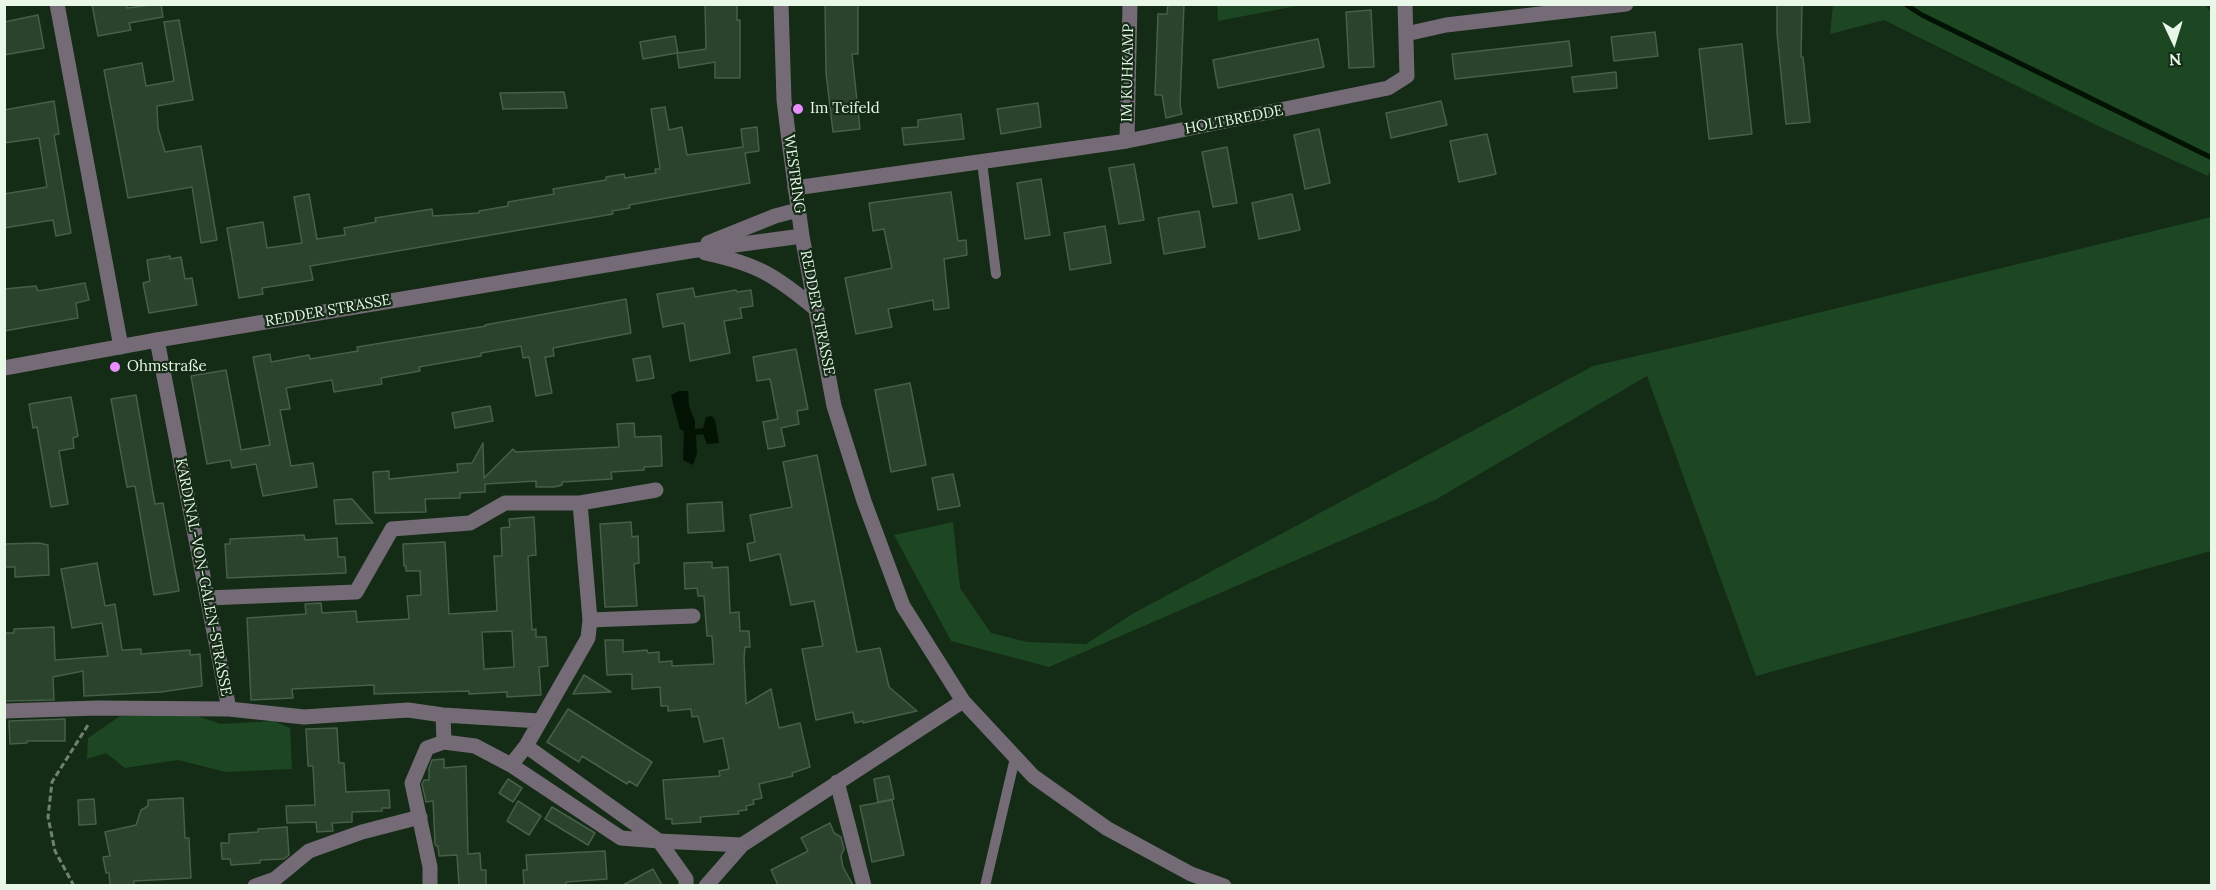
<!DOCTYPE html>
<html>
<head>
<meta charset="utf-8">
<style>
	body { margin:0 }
	#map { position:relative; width:2216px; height:890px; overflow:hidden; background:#142b16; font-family:Lora,serif }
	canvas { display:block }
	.frame { position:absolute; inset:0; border:6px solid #e9f7e9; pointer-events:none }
	.north { position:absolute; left:2144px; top:12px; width:60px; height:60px; -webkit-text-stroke:4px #142b16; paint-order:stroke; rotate:176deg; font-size:16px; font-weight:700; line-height:24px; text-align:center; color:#e9f7e9 }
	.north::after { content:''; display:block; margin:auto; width:21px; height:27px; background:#e9f7e9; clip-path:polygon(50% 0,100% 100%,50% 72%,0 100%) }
</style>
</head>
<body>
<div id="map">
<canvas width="2216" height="890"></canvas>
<div class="frame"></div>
<div class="north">N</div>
</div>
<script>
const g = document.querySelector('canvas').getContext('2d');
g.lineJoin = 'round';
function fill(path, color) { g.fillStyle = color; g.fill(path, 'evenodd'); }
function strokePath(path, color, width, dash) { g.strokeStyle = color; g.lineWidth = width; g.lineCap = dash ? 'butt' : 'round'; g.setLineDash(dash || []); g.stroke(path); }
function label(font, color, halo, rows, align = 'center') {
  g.font = font + ' Lora,serif'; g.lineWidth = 4.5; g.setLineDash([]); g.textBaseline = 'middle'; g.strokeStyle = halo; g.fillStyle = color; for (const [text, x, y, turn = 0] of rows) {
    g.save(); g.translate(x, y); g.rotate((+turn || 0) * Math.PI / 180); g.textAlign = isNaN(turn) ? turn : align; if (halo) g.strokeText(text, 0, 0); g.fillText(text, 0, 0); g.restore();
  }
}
fill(new Path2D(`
	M 1217,4 L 1302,4 L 1302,5 L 1218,21 Z
	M 1833,5 L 2205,5 L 2212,13 L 2212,167 L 2208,176 L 2098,126 L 1884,20 L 1830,34 Z
	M 2211,217 L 2211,551 L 1756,676 L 1647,376 L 1435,500 L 1049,667 L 951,641 L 894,535 L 953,522 L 960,588 L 991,633 L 1027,642 L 1086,644 L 1134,613 L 1593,366 L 1698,342 Z
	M 188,713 L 221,724 L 274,721 L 290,728 L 292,769 L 226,772 L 178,760 L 125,768 L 106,753 L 87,759 L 88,738 L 120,716 Z`), '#1d4722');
fill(new Path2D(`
	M 679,391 L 688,391 L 689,406 L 695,421 L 695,429 L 703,428 L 706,417 L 712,416 L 715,420 L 719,443 L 707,444 L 703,434 L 696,435 L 697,453 L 693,465 L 683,460 L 684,431 L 680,429 L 671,395 Z`), '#021304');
strokePath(new Path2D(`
	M 1905,4 L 1922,15 L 2212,158`), '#021304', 5);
const building = new Path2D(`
	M 92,4 L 126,4 L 127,8 L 161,4 L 163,17 L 129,23 L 131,30 L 98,36 Z
	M 705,4 L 737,4 L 737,20 L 740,20 L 740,78 L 715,78 L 715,62 L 679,68 L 677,53 L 643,59 L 640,42 L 675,36 L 678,53 L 706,49 Z
	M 825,4 L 858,4 L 858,54 L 852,54 L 860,129 L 833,132 L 826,73 Z
	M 1168,4 L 1184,4 L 1180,105 L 1182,114 L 1166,118 L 1162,95 L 1155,95 L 1158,14 L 1167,14 Z
	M 1777,4 L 1802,4 L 1801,57 L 1803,57 L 1810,122 L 1786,124 L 1777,33 Z
	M 1371,10 L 1374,67 L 1349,68 L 1346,12 Z
	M 38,15 L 44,48 L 4,55 L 4,22 Z
	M 179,20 L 193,100 L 157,106 L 158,128 L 165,152 L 201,146 L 217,240 L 201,243 L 192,187 L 128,198 L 104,70 L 142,63 L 146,86 L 174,81 L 164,22 Z
	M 1655,32 L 1658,56 L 1614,61 L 1611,37 Z
	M 1318,39 L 1324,67 L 1218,88 L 1213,60 Z
	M 1569,41 L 1572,66 L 1455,79 L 1452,54 Z
	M 1742,44 L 1752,134 L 1709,139 L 1699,49 Z
	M 1616,72 L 1617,88 L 1574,92 L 1572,77 Z
	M 564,92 L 567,108 L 503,109 L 500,93 Z
	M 54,101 L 59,134 L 54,135 L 71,233 L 56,236 L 53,220 L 4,228 L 4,194 L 47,187 L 39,138 L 4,143 L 4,110 Z
	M 1441,101 L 1447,125 L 1391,138 L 1386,113 Z
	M 1038,103 L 1041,127 L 1001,134 L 997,109 Z
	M 665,107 L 669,130 L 682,127 L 687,155 L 743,147 L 741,129 L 757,127 L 759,151 L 745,153 L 750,183 L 629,205 L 630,208 L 612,211 L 613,214 L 310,266 L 313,280 L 262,288 L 263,294 L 239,298 L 227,228 L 263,222 L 267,248 L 302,243 L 294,197 L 309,194 L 317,239 L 345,235 L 344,228 L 376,222 L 375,218 L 432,209 L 433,216 L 479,213 L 479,211 L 508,206 L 508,202 L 554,194 L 553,189 L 606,180 L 606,177 L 624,174 L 625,178 L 656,173 L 655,169 L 660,169 L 651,109 Z
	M 961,114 L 964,139 L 904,145 L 902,128 L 918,127 L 918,120 Z
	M 1319,129 L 1330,183 L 1305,189 L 1294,135 Z
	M 1487,134 L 1496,174 L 1459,182 L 1450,141 Z
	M 1227,147 L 1237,203 L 1213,207 L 1202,152 Z
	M 1134,164 L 1144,220 L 1119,224 L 1109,168 Z
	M 1041,179 L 1050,235 L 1025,239 L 1017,183 Z
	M 951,192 L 958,241 L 966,240 L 967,255 L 944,259 L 949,308 L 934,310 L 933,300 L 888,309 L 892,327 L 856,334 L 845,278 L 892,268 L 884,229 L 873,231 L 869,203 Z
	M 1292,194 L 1300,230 L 1259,239 L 1252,203 Z
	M 1199,211 L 1205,247 L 1164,254 L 1158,218 Z
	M 1105,226 L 1111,263 L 1070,270 L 1064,233 Z
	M 170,256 L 170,259 L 181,257 L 185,279 L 192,278 L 197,305 L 149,313 L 143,283 L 150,281 L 147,260 Z
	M 85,283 L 89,300 L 76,303 L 78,318 L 4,331 L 4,289 L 36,286 L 38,291 Z
	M 693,288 L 695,297 L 736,290 L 737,292 L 751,290 L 753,306 L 740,308 L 742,318 L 724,321 L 730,353 L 690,361 L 684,323 L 663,327 L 657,294 Z
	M 626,299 L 631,333 L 553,348 L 554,356 L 545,357 L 552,393 L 536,396 L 529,357 L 523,358 L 521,346 L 481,353 L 481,356 L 419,367 L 420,371 L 381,378 L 382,384 L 334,392 L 332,380 L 286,388 L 290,409 L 280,410 L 291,466 L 313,463 L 317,487 L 263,496 L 256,464 L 232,468 L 230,460 L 207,464 L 191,376 L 226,370 L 241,450 L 270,445 L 253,357 L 270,354 L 271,362 L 309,355 L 310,359 L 358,351 L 357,347 L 486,326 L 485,325 Z
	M 796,349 L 808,409 L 797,411 L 799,424 L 781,428 L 785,446 L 768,449 L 763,422 L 778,419 L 770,379 L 757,381 L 753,357 Z
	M 650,356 L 654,378 L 637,381 L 633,359 Z
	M 910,383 L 926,465 L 891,472 L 875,390 Z
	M 136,395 L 155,504 L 163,503 L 179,591 L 154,595 L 135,486 L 127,487 L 111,399 Z
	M 71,397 L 78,436 L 73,438 L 74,448 L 59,451 L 68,504 L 51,507 L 37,427 L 33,428 L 29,404 Z
	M 490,406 L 493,421 L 455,428 L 452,413 Z
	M 634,423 L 635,437 L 661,436 L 662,466 L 644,467 L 644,470 L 611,472 L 612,479 L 562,482 L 562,485 L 554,487 L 536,487 L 536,481 L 485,484 L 485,492 L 460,493 L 460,498 L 425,499 L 426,512 L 375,513 L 373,472 L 389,471 L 389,479 L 458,472 L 457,464 L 472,463 L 483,443 L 484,478 L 513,449 L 516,452 L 619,447 L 617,424 Z
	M 817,455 L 857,652 L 880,648 L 889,687 L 917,711 L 863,723 L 863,721 L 855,723 L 853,712 L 816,720 L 802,649 L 823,646 L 814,601 L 791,605 L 780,554 L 750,561 L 747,544 L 755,542 L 750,515 L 792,507 L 783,462 Z
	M 953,474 L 960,506 L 938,510 L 932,478 Z
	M 352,499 L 373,523 L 336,524 L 334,500 Z
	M 722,502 L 724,531 L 688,533 L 687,504 Z
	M 534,517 L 536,555 L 528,556 L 532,630 L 536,629 L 536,637 L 546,637 L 548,666 L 539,667 L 541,695 L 507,697 L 507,692 L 469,694 L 469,691 L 374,694 L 374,685 L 292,689 L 293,698 L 251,700 L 247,618 L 306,614 L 305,604 L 321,603 L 322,613 L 356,611 L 357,622 L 409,619 L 407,596 L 421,595 L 420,571 L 406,571 L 406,566 L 404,566 L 403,544 L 445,542 L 449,614 L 497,611 L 494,556 L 502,556 L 501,528 L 510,527 L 509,519 ZM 512,631 L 514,667 L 484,669 L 482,632 Z
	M 631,522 L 632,537 L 638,536 L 639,563 L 634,564 L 637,606 L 605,607 L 600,524 Z
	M 304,535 L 305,540 L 337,538 L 338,557 L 345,557 L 346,573 L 227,578 L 225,544 L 230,544 L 230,539 Z
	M 39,543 L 48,545 L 49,575 L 15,577 L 15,567 L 4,567 L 4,544 Z
	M 712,562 L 712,568 L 728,567 L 730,613 L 739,612 L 740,631 L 749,631 L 750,647 L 745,647 L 744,658 L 746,704 L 771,689 L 779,728 L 800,723 L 810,767 L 792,773 L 793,776 L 759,784 L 762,798 L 753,800 L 754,804 L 746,806 L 747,810 L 738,811 L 739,814 L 700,817 L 701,822 L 672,824 L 672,819 L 666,819 L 663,780 L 720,776 L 719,771 L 729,769 L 723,738 L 704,742 L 698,716 L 692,717 L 691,709 L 668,711 L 668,706 L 661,706 L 660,687 L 632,689 L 632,674 L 607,675 L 605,640 L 623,640 L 623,652 L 647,650 L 648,653 L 659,652 L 659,662 L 672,661 L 672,666 L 714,664 L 712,636 L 707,636 L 704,596 L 698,596 L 697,588 L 685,589 L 684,563 Z
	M 97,563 L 105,606 L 115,604 L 122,650 L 141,649 L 141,654 L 190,650 L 190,655 L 200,654 L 202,686 L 161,692 L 84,696 L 83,671 L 53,677 L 54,700 L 4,701 L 4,633 L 14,633 L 14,629 L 54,627 L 55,660 L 108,656 L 102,623 L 72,628 L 61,569 Z
	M 584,675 L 611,692 L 573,694 Z
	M 568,709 L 652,762 L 637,786 L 629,781 L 627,784 L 582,756 L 579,762 L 547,742 Z
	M 65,719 L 65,741 L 27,741 L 27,743 L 10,744 L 9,721 Z
	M 337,728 L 339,763 L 344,763 L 346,792 L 389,790 L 390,808 L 382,808 L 382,811 L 352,812 L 352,822 L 332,823 L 333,831 L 317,832 L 316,822 L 287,823 L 286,806 L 315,805 L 313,766 L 308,766 L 306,729 Z
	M 444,759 L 444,768 L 466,766 L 468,854 L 480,853 L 481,870 L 486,870 L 486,885 L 459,885 L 457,855 L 439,856 L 438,846 L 436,846 L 435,844 L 433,801 L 426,802 L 422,784 L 424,780 L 429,780 L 429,769 L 432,760 Z
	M 889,776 L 894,799 L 878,802 L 874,779 Z
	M 508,779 L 522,788 L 513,802 L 499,793 Z
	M 183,798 L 185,838 L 189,838 L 191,878 L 134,881 L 134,885 L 110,885 L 109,873 L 106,873 L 103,857 L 110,856 L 105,832 L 136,825 L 141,810 L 148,806 L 148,800 Z
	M 94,799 L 96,824 L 79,825 L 78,800 Z
	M 892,800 L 904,855 L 872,862 L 860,806 Z
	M 518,801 L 541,816 L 529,835 L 507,821 Z
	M 552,807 L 595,833 L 588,845 L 545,819 Z
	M 830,823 L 834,833 L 841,837 L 844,849 L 841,856 L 843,867 L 853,885 L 778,885 L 771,870 L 808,851 L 801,838 Z
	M 287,827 L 289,855 L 284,859 L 260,860 L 260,863 L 231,865 L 230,859 L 222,859 L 221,843 L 229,843 L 229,834 L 258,832 L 258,829 Z
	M 605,851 L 607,879 L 566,882 L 566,885 L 524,885 L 523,870 L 527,870 L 526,855 Z
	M 653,869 L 662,885 L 623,885 Z`);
fill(building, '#2b422d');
strokePath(building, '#465f48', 1.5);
strokePath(new Path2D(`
	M 74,886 L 55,851 L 48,817 L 52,782 L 88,725`), '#6f8270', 3, [6, 3]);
strokePath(new Path2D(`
	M 982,162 L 996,274
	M 985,886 L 1015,758`), '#746b76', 10);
strokePath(new Path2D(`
	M 57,4 L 121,347
	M 1406,34 L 1446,25 L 1626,4
	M 1127,141 L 1130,4
	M 795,188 L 1127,141 L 1388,88 L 1407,76 L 1405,4
	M 157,340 L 229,709 L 304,717 L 408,710 L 443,715 L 540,721
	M 207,598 L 356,592 L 392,529 L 470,523 L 505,503 L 580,503 L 656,490
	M 590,620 L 693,616
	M 4,711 L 97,708 L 229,709
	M 443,715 L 444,742 L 475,746 L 511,765 L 621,838 L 659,841 L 686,879 L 686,886
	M 526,746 L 659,841 L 742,845 L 963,701
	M 511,765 L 526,746 L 588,638 L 590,620 L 580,503
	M 837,782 L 864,886
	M 255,886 L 275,879 L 309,851 L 362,832 L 420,817
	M 430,886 L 430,867 L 412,783 L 427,748 L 444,742
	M 706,886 L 742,845`), '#746b76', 15);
strokePath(new Path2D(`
	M 781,4 L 784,100 L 789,141 L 802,236 L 834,406 L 864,501 L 903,606 L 963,701 L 1033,776 L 1108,829 L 1191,874 L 1224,886
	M 708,243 L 775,216 L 798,210
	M 705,253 C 758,264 776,276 817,310
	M 4,368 L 157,340 L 690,251 L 802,236`), '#746b76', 15);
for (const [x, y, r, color] of [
	[798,109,6,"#e98dfd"],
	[115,367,6,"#e98dfd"]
]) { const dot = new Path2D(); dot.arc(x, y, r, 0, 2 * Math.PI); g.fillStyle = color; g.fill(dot); strokePath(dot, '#142b16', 2); }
label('15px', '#e9f7e9', '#142b16', [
	["IM KUHKAMP",1128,73,-89],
	["HOLTBREDDE",1234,120,-11],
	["WESTRING",794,174,82],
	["REDDER STRASSE",328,311,-10],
	["REDDER STRASSE",817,313,79],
	["KARDINAL-VON-GALEN-STRASSE",203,577,79]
]);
label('15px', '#e9f7e9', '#142b16', [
	["Im Teifeld",810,109],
	["Ohmstraße",127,367]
], 'left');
</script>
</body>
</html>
